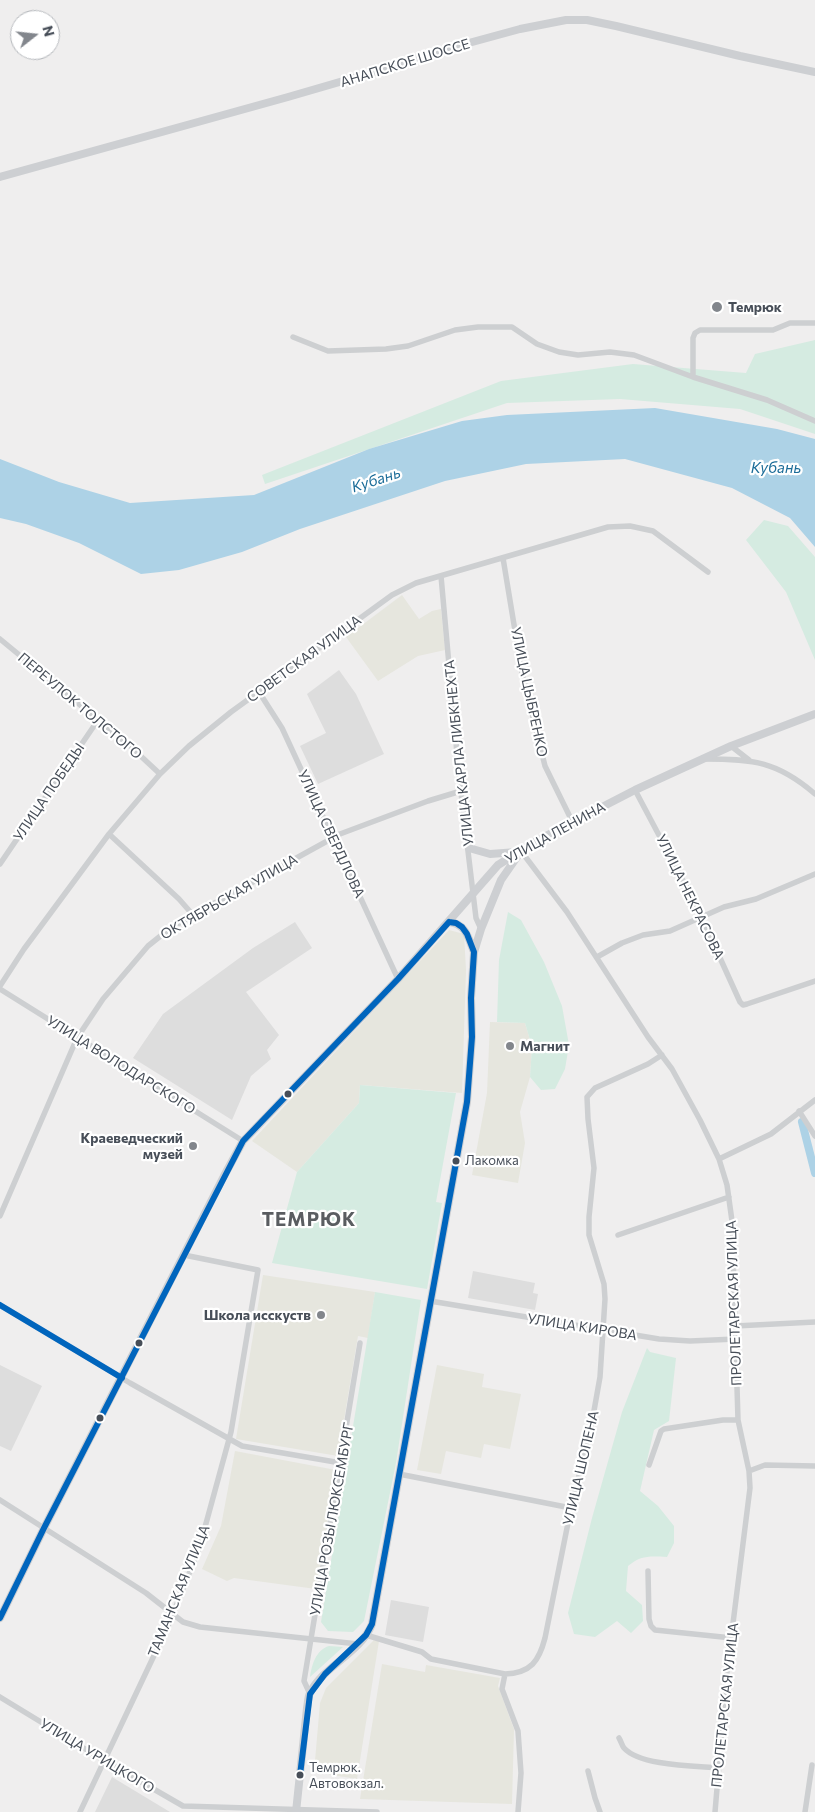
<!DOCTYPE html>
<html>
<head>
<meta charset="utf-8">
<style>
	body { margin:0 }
	#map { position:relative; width:815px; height:1812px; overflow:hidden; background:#efeeee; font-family:Commissioner,sans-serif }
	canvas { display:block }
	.north { position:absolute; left:10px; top:10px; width:50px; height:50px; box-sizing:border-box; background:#fff; border:1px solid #b5b8bc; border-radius:50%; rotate:74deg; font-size:14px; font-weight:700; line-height:20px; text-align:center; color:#474e58 }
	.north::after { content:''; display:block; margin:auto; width:18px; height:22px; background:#82868c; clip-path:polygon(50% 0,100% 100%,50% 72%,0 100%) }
</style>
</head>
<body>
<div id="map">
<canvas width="815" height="1812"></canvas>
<div class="north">N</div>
</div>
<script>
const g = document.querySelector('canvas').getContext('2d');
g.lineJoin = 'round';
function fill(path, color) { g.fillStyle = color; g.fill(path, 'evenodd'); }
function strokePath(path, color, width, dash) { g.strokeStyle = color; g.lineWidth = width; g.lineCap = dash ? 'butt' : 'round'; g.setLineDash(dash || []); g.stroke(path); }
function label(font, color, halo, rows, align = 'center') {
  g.font = font + ' Commissioner,sans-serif'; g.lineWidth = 4.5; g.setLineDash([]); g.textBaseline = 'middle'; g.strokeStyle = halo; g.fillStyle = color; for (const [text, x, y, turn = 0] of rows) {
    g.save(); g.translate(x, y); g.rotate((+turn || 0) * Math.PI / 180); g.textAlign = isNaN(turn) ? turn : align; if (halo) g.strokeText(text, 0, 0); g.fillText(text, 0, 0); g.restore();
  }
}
fill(new Path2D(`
	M 402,595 L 419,619 L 432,611 L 441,609 L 445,650 L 418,656 L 378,681 L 346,637 Z
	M 449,930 L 464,934 L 466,970 L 462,1093 L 360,1085 L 359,1103 L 297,1172 L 252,1141 Z
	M 490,1022 L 525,1023 L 532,1047 L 530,1077 L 520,1112 L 525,1143 L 518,1183 L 472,1175 L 487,1093 Z
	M 263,1275 L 375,1292 L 368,1338 L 358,1336 L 338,1456 L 236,1439 Z
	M 437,1365 L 484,1374 L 482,1387 L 521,1394 L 510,1449 L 484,1444 L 481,1458 L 446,1451 L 441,1474 L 417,1470 Z
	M 235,1451 L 336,1470 L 316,1589 L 234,1578 L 227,1581 L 202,1569 L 221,1526 Z
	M 374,1640 L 379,1641 L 357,1779 L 314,1772 L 320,1703 L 326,1688 Z
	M 382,1664 L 425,1672 L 426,1665 L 500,1678 L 498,1686 L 514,1729 L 512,1804 L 360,1799 Z`), '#e6e6de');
fill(new Path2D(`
	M 339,670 L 356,694 L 384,754 L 318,784 L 300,746 L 326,733 L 307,694 Z
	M 295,922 L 312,948 L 246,992 L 279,1035 L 267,1050 L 271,1059 L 251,1076 L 232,1120 L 133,1058 L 163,1014 L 253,948 Z
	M 473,1271 L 535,1283 L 533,1293 L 538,1294 L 535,1310 L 468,1298 Z
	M 0,1365 L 42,1386 L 11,1451 L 0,1446 Z
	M 391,1600 L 429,1607 L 423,1642 L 385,1635 Z
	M 112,1777 L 170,1812 L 95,1812 Z`), '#ddd');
fill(new Path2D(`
	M 815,340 L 815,434 L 740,409 L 620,399 L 507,403 L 265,484 L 262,475 L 501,381 L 633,364 L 746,373 L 755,354 Z
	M 764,520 L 788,526 L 815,557 L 815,660 L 786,592 L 746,540 Z
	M 508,912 L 521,920 L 544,962 L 562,1006 L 569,1045 L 565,1069 L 555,1089 L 541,1090 L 530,1077 L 532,1047 L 525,1023 L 497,1022 L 499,960 Z
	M 360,1085 L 456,1093 L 436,1202 L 442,1203 L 427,1289 L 272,1263 L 297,1172 L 359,1103 Z
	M 375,1292 L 421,1300 L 396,1463 L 364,1621 L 353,1632 L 328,1631 L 321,1622 Z
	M 647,1348 L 650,1352 L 676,1358 L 669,1421 L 654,1430 L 640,1491 L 658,1506 L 674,1526 L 674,1543 L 667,1557 C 650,1556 641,1555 628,1566 L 626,1591 L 642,1605 L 643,1621 L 631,1633 L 617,1621 L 595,1637 L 574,1634 L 568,1613 L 592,1518 L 622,1412 Z
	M 329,1646 L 343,1647 L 310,1677 C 312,1664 316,1650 329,1646 Z`), '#d5ebe1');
fill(new Path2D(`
	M 655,408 L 777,429 L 815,439 L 815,547 L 790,518 L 732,488 L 625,459 L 526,464 L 445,481 L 300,529 L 242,552 L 179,570 L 141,574 L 79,543 L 26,524 L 0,518 L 0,459 L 59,482 L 130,503 L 254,495 L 369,449 L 462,421 L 507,415 Z`), '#add2e6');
strokePath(new Path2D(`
	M 802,1122 L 815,1173`), '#add2e6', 8);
strokePath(new Path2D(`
	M 293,337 L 328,351 L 386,349 L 408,346 L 455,330 L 478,327 L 512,327 L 537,344 L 559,352 L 578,355 L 610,352 L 634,355 L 693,377 L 767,400 L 815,421
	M 693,377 L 693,338 L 695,333 L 700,330 L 773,330 L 790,323 L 815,323
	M 503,558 L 522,673 L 545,766 L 572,821
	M 441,576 L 459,776 L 476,918 L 481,929
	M 0,639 L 131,747 L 160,774
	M 259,692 L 282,728 L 398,979
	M 731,746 L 749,760
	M 704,759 C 752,759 777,761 815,794
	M 635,790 L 696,905 L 740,1002 L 743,1005 L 747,1004 L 815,981
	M 109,834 L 179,899 L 193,915
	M 521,851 L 567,912 L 648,1037 L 672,1069 L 700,1120 L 719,1159 L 727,1185 L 732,1221 L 738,1420 L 749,1471 L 750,1488 L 727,1671 L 715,1812
	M 0,864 L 98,720
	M 597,957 L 622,943 L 643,935 L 670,931 L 724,907 L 756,899 L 815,874
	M 0,986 L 24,949 L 109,834 L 160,774 L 189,746 L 231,712 L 392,595 L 416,583 L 608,527 L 630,526 L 653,531 L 708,572
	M 0,989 L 243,1141
	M 799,1111 L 815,1136
	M 719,1159 L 771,1134 L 815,1100
	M 0,1216 L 77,1038 L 103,999 L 148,946 L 168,930 L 193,915 L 340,834 L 428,801 L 461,791
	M 618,1235 L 729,1197
	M 430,1301 L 659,1339 L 690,1341 L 736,1339
	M 0,1305 L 130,1383 L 242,1446 L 341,1463
	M 735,1326 L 815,1322
	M 649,1465 L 661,1431 L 664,1429 L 723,1420 L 738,1420
	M 749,1471 L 765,1465 L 815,1466
	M 399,1474 L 571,1508
	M 0,1500 L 146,1593 L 183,1622 L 200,1627 L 358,1644
	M 648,1571 L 649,1619 L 651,1626 L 655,1630 L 732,1638
	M 366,1635 L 422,1652 L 431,1659 L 505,1674
	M 310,1694 L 304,1681 L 360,1343
	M 0,1697 L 105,1761 L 183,1806 L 377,1812
	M 619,1738 C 621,1741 622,1746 624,1748 C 640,1766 696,1766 718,1768
	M 588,1771 L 595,1798 L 600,1812
	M 80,1812 L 168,1626 L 199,1549 L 231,1432 L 258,1270 L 184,1255
	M 518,1812 L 521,1773 L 518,1731 L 502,1689 L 505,1674 C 531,1673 539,1661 545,1638 L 571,1508 L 592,1422 L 600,1377 L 605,1299 L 604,1284 L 589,1235 L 589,1217 L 594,1168 L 588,1119 L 587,1097 L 595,1088 L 648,1064 L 662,1055
	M 805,1812 L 812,1765`), '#cdcfd1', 5.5);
strokePath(new Path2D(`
	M 0,177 L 288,97 L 374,72 L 421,56 L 520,29 L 566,20 L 587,20 L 616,26 L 740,56 L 815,72
	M 469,848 L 490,854 L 517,852
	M 449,922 C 466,924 468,937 474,952
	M 0,1618 L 44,1528 L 224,1176 L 243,1141 L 248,1136 L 398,979 L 498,865 L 538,840 L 635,790 L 731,746 L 815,714
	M 296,1812 L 307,1708 C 308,1703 308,1697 310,1693 C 324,1665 360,1654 372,1624 L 467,1102 L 472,1037 L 471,998 L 474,952 L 481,929 L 501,880 L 519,854`), '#cdcfd2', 8);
strokePath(new Path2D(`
	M 0,1305 L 122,1378
	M 0,1618 L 44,1528 L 243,1141 L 398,979 L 449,922
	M 300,1775 L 310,1694 L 325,1674 L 366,1635 L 372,1624 L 467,1102 L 472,1037 L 471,998 L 474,952 L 467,934 L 462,927 L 456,923 L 449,922`), '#0065bd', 6);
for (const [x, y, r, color] of [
	[717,307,6,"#82868c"],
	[510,1046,5,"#82868c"],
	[288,1094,4.5,"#474e58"],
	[193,1146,5,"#82868c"],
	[456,1161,4.5,"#474e58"],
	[321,1315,5,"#82868c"],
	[139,1343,4.5,"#474e58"],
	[100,1418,4.5,"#474e58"],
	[300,1775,4.5,"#474e58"]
]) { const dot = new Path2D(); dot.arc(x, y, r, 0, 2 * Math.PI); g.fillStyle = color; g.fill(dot); strokePath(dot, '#fff', 2); }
label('13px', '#474e58', '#fff', [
	["Лакомка",465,1161],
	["Темрюк.",309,1768],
	["Автовокзал.",309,1784]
], 'left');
label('14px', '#474e58', '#fff', [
	["АНАПСКОЕ ШОССЕ",405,63,-17],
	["СОВЕТСКАЯ УЛИЦА",304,659,-36],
	["УЛИЦА ЦЫБРЕНКО",529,692,78],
	["ПЕРЕУЛОК ТОЛСТОГО",80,706,40],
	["УЛИЦА КАРЛА ЛИБКНЕХТА",459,753,-96],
	["УЛИЦА ПОБЕДЫ",49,792,-56],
	["УЛИЦА ЛЕНИНА",555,833,-29],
	["УЛИЦА СВЕРДЛОВА",331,834,65],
	["ОКТЯБРЬСКАЯ УЛИЦА",229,897,-30],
	["УЛИЦА НЕКРАСОВА",690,897,64],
	["УЛИЦА ВОЛОДАРСКОГО",121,1065,32],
	["ПРОЛЕТАРСКАЯ УЛИЦА",734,1303,-92],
	["УЛИЦА КИРОВА",582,1327,9],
	["УЛИЦА ШОПЕНА",581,1468,-77],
	["УЛИЦА РОЗЫ ЛЮКСЕМБУРГ",332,1519,-80],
	["ТАМАНСКАЯ УЛИЦА",179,1591,-68],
	["ПРОЛЕТАРСКАЯ УЛИЦА",725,1705,-84],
	["УЛИЦА УРИЦКОГО",97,1756,31]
]);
label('bold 14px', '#474e58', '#fff', [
	["Темрюк",728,307],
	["Магнит",520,1046],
	["Краеведческий",183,1138,"right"],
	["музей",183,1154,"right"],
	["Школа исскуств",311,1315,"right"]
], 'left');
label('italic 15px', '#1b6c98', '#fff', [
	["Кубань",776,468],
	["Кубань",376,480,-18]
]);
g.letterSpacing = '1px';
label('bold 19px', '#5a5d61', '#fff', [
	["ТЕМРЮК",309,1220]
]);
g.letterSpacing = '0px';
</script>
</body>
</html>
